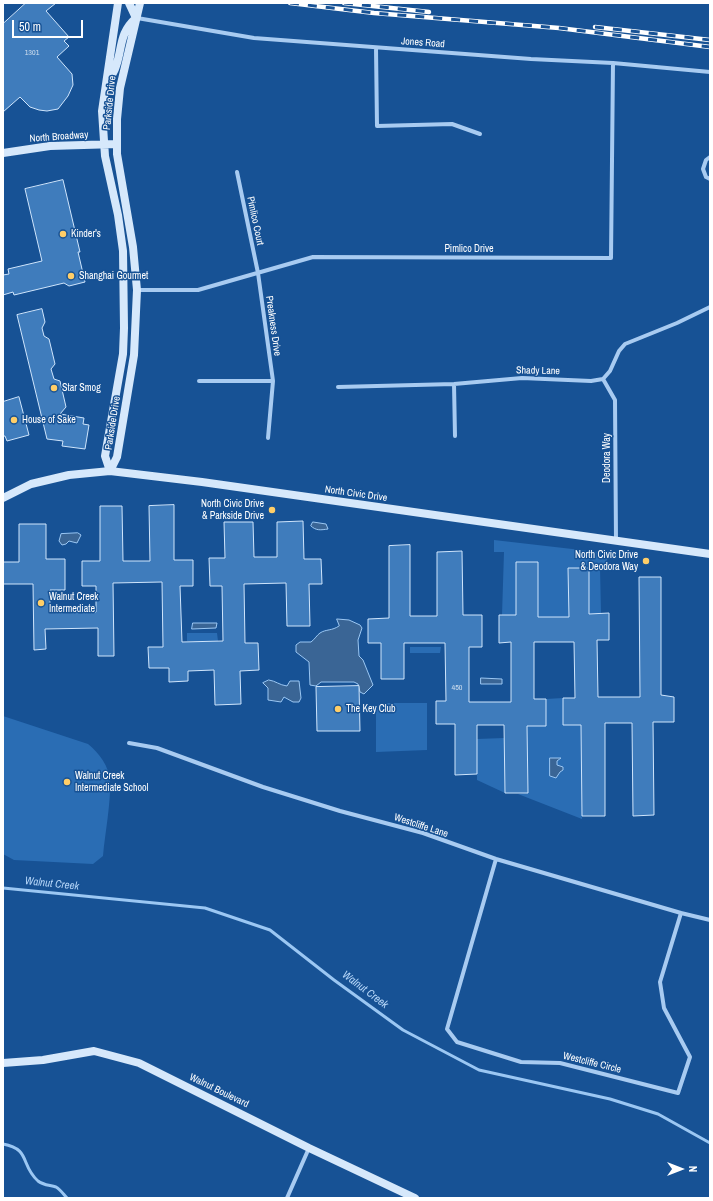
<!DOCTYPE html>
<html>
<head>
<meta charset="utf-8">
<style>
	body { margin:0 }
	#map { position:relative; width:713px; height:1201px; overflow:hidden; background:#175295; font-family:"Archivo Narrow",sans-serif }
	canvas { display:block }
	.frame { position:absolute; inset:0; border:4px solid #fff; pointer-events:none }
	.north { position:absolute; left:661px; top:1149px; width:40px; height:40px; -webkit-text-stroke:3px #175295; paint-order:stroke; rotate:90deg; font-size:11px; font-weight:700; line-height:16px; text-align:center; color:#fff }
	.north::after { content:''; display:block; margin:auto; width:14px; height:18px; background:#fff; clip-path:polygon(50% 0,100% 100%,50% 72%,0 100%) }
	.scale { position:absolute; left:12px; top:20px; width:71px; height:18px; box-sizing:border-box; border:2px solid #fff; border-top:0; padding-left:5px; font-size:12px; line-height:14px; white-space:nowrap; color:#fff; -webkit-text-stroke:3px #175295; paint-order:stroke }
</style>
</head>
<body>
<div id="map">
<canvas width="713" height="1201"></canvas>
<div class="frame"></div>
<div class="north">N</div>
<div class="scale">50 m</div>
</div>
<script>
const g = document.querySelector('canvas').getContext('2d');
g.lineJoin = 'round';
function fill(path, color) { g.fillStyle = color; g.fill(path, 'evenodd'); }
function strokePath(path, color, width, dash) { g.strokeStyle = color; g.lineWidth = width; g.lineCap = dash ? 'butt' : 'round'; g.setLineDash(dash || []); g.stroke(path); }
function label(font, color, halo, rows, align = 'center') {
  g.font = font + ' "Archivo Narrow",sans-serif'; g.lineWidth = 3; g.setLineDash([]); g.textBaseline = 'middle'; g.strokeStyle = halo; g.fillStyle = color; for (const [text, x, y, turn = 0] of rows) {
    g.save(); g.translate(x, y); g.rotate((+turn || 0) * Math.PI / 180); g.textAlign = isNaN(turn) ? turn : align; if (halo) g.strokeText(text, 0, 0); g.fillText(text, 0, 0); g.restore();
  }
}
fill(new Path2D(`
	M 494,540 L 607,553 L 607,568 L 600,568 L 601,613 L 589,614 L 589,568 L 569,568 L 569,617 L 538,617 L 538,562 L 516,562 L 516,615 L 502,615 L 504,552 L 494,552 Z
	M 187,633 L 217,633 L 218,641 L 187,641 Z
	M 410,647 L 441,647 L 440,653 L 410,653 Z
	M 563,698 L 563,725 L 581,725 L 582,819 L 518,794 L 528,793 L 527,726 L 546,726 L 546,699 Z
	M 382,703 L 427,703 L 427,750 L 376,752 L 376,709 L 379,704 Z
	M 3,716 L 88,744 C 99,753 109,766 110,781 C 111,803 105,833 103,856 L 93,864 L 14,860 L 3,854 Z
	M 504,738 L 505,793 L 477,780 L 477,739 Z`), '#2a6db4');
const water = new Path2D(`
	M 313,522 L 326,524 L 328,529 C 321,530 316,531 311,526 Z
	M 78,533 L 81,535 L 77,543 L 69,541 L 66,544 L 62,545 L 59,541 L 61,534 Z
	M 337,619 L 349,620 L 360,625 L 362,628 L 358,640 L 359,656 L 363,660 L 373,685 L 364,694 L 360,692 L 358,684 L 354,682 L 321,682 L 316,686 L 310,685 L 309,662 L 296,652 L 296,645 L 300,642 L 311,642 C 315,639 317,635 320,633 C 326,629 332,631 339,626 Z
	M 193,623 L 217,623 L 216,628 L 192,629 Z
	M 481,678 L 502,679 L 502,684 L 481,684 Z
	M 269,680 C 276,681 279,685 287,686 L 290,681 L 299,681 L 301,698 L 299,702 L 293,702 L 284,697 L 281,702 L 268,700 L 268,688 L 263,683 Z
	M 550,758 L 561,758 L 557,761 L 557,765 L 563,767 L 563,770 L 560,772 L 556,778 L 550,776 Z`);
fill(water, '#3a6595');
strokePath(water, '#9bc7f3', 1);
strokePath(new Path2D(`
	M 3,888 L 205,908 L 270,930 L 334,980 L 403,1030 L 479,1070 L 610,1099 L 658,1114 L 710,1143
	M 3,1144 C 31,1149 20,1165 38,1181 C 43,1185 49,1185 56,1187 C 60,1189 64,1195 67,1198`), '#9bc7f3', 3);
const building = new Path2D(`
	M 26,3 L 56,3 L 46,11 L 69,37 L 64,41 L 69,46 L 57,57 L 72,74 L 73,85 L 68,96 L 58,109 L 47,111 L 39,110 L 30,107 L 20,97 L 3,112 L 3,24 Z
	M 63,180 L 80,252 L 78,252 L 85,282 L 69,286 L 64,283 L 14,295 L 13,292 L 3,295 L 3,275 L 9,274 L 8,269 L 42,261 L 25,189 Z
	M 42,309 L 45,322 L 42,328 L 44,336 L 49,339 L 55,364 L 51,369 L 54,379 L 60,381 L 66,407 L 60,414 L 84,418 L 83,424 L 89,425 L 85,449 L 62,446 L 63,441 L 47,439 L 17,315 Z
	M 19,397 L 29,435 L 7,441 L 5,436 L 3,436 L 3,402 Z
	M 174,505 L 174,560 L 193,560 L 193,586 L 180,586 L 182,642 L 223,641 L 222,586 L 210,586 L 209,558 L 225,558 L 224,522 L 253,522 L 254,557 L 277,557 L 277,522 L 303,521 L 304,559 L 321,559 L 322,584 L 309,584 L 310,626 L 287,626 L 286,583 L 244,584 L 245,643 L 258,643 L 259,670 L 240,671 L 241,704 L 215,705 L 214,670 L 188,671 L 188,681 L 169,682 L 169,668 L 149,668 L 148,647 L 163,647 L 162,582 L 113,583 L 114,656 L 98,656 L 98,628 L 45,629 L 46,649 L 34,650 L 33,584 L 3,584 L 3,562 L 19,562 L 19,524 L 46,524 L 46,559 L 65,559 L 65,590 L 50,590 L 50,612 L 96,612 L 96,586 L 82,586 L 82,561 L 100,561 L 100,506 L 122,506 L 123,561 L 150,561 L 149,506 Z
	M 410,545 L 410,616 L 437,616 L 437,552 L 462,551 L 463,615 L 482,615 L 482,647 L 469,647 L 469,702 L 511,702 L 511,642 L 499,643 L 499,615 L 516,615 L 516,562 L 538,562 L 538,617 L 569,617 L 568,568 L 589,568 L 589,614 L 609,613 L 609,640 L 597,640 L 598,697 L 640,697 L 639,577 L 661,577 L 661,695 L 674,697 L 674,722 L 653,722 L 654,815 L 633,816 L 632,723 L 605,723 L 605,816 L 582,816 L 581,725 L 563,725 L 563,698 L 575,698 L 574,642 L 534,642 L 534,699 L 546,699 L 546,726 L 527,726 L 528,793 L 505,793 L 504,725 L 477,725 L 477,774 L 455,775 L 455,724 L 436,724 L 436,701 L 446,701 L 445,643 L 404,643 L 404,679 L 381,679 L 381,643 L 368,643 L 368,619 L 389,618 L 389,546 Z
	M 359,686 L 360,731 L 317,731 L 316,687 Z`);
fill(building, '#3f7cbc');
strokePath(building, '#cfe5fc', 1);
strokePath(new Path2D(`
	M 137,18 L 254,38 L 531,59 L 613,63 L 710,72
	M 376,48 L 377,126 L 452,124 L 480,134
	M 710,157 L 706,160 L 703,169 L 706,177 L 710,179
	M 237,172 L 258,273 L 273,381 L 268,438
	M 137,290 L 198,290 L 313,257 L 611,258 L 613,63
	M 603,379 L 615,400 L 616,541
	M 199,381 L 273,381
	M 454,384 L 455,436
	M 338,387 L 454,384 L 522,378 L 591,381 L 603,379 L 610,371 L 619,351 L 625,344 L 677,323 L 710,307
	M 129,743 L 157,748 L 263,787 L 340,811 L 423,833 L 496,859 L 681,913 L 710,920
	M 496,859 L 447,1029 L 457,1042 L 521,1062 L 560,1063 L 678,1093 L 690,1057 L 664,1008 L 660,982 L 681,913
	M 287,1198 L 309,1148`), '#a8cbf1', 4);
strokePath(new Path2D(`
	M 107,83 C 109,79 113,74 115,69 C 123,49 118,34 136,18 L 129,3
	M 3,153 L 50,146 L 117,144
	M 110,471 L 117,457 L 134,355 L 137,290 L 133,247 L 117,154 L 117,119 L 120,88 L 140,3
	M 110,471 L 105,456 L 123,354 L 124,328 L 123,251 L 118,215 L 105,156 L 102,111 L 118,3
	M 3,498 L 31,484 L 69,475 L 110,471 L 202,482 L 710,554
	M 3,1063 L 43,1060 L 94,1051 L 139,1063 L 309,1148 L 415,1198`), '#d6e8fb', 8);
const rail = new Path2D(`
	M 290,3 L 374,13 L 559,28 L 710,47
	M 344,3 L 429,12
	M 595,27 L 710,40`);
strokePath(rail, '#fff', 4.5);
strokePath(rail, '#175295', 3, [9]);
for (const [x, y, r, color] of [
	[63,234,4,"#ffce68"],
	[71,276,4,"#ffce68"],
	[54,388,4,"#ffce68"],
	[14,420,4,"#ffce68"],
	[272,510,4,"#ffce68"],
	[646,561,4,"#ffce68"],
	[41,603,4,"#ffce68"],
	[338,709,4,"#ffce68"],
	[67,782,4,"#ffce68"]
]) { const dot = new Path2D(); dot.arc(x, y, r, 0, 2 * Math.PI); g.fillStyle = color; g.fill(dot); strokePath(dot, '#175295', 1.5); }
label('8px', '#cfdeee', null, [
	["1301",32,53],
	["450",457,688]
]);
label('10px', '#fff', '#175295', [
	["Jones Road",423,43,4],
	["Parkside Drive",110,103,-84],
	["North Broadway",59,137,-4],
	["Pimlico Court",255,221,78],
	["Pimlico Drive",469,249],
	["Preakness Drive",273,326,82],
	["Shady Lane",538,371,1],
	["Parkside Drive",113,423,-81],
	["Deodora Way",607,458,-90],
	["North Civic Drive",356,494,8],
	["Westcliffe Lane",421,826,18],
	["Westcliffe Circle",592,1063,14],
	["Walnut Boulevard",219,1091,26]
]);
label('10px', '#fff', '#175295', [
	["Kinder's",71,234],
	["Shanghai Gourmet",79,276],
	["Star Smog",62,388],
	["House of Sake",22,420],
	["North Civic Drive",264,504,"right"],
	["& Parkside Drive",264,516,"right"],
	["North Civic Drive",638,555,"right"],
	["& Deodora Way",638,567,"right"],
	["Walnut Creek",49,597],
	["Intermediate",49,609],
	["The Key Club",346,709],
	["Walnut Creek",75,776],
	["Intermediate School",75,788]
], 'left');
label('italic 11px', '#b4d5f8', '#175295', [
	["Walnut Creek",52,884,6],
	["Walnut Creek",365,990,37]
]);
</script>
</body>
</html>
